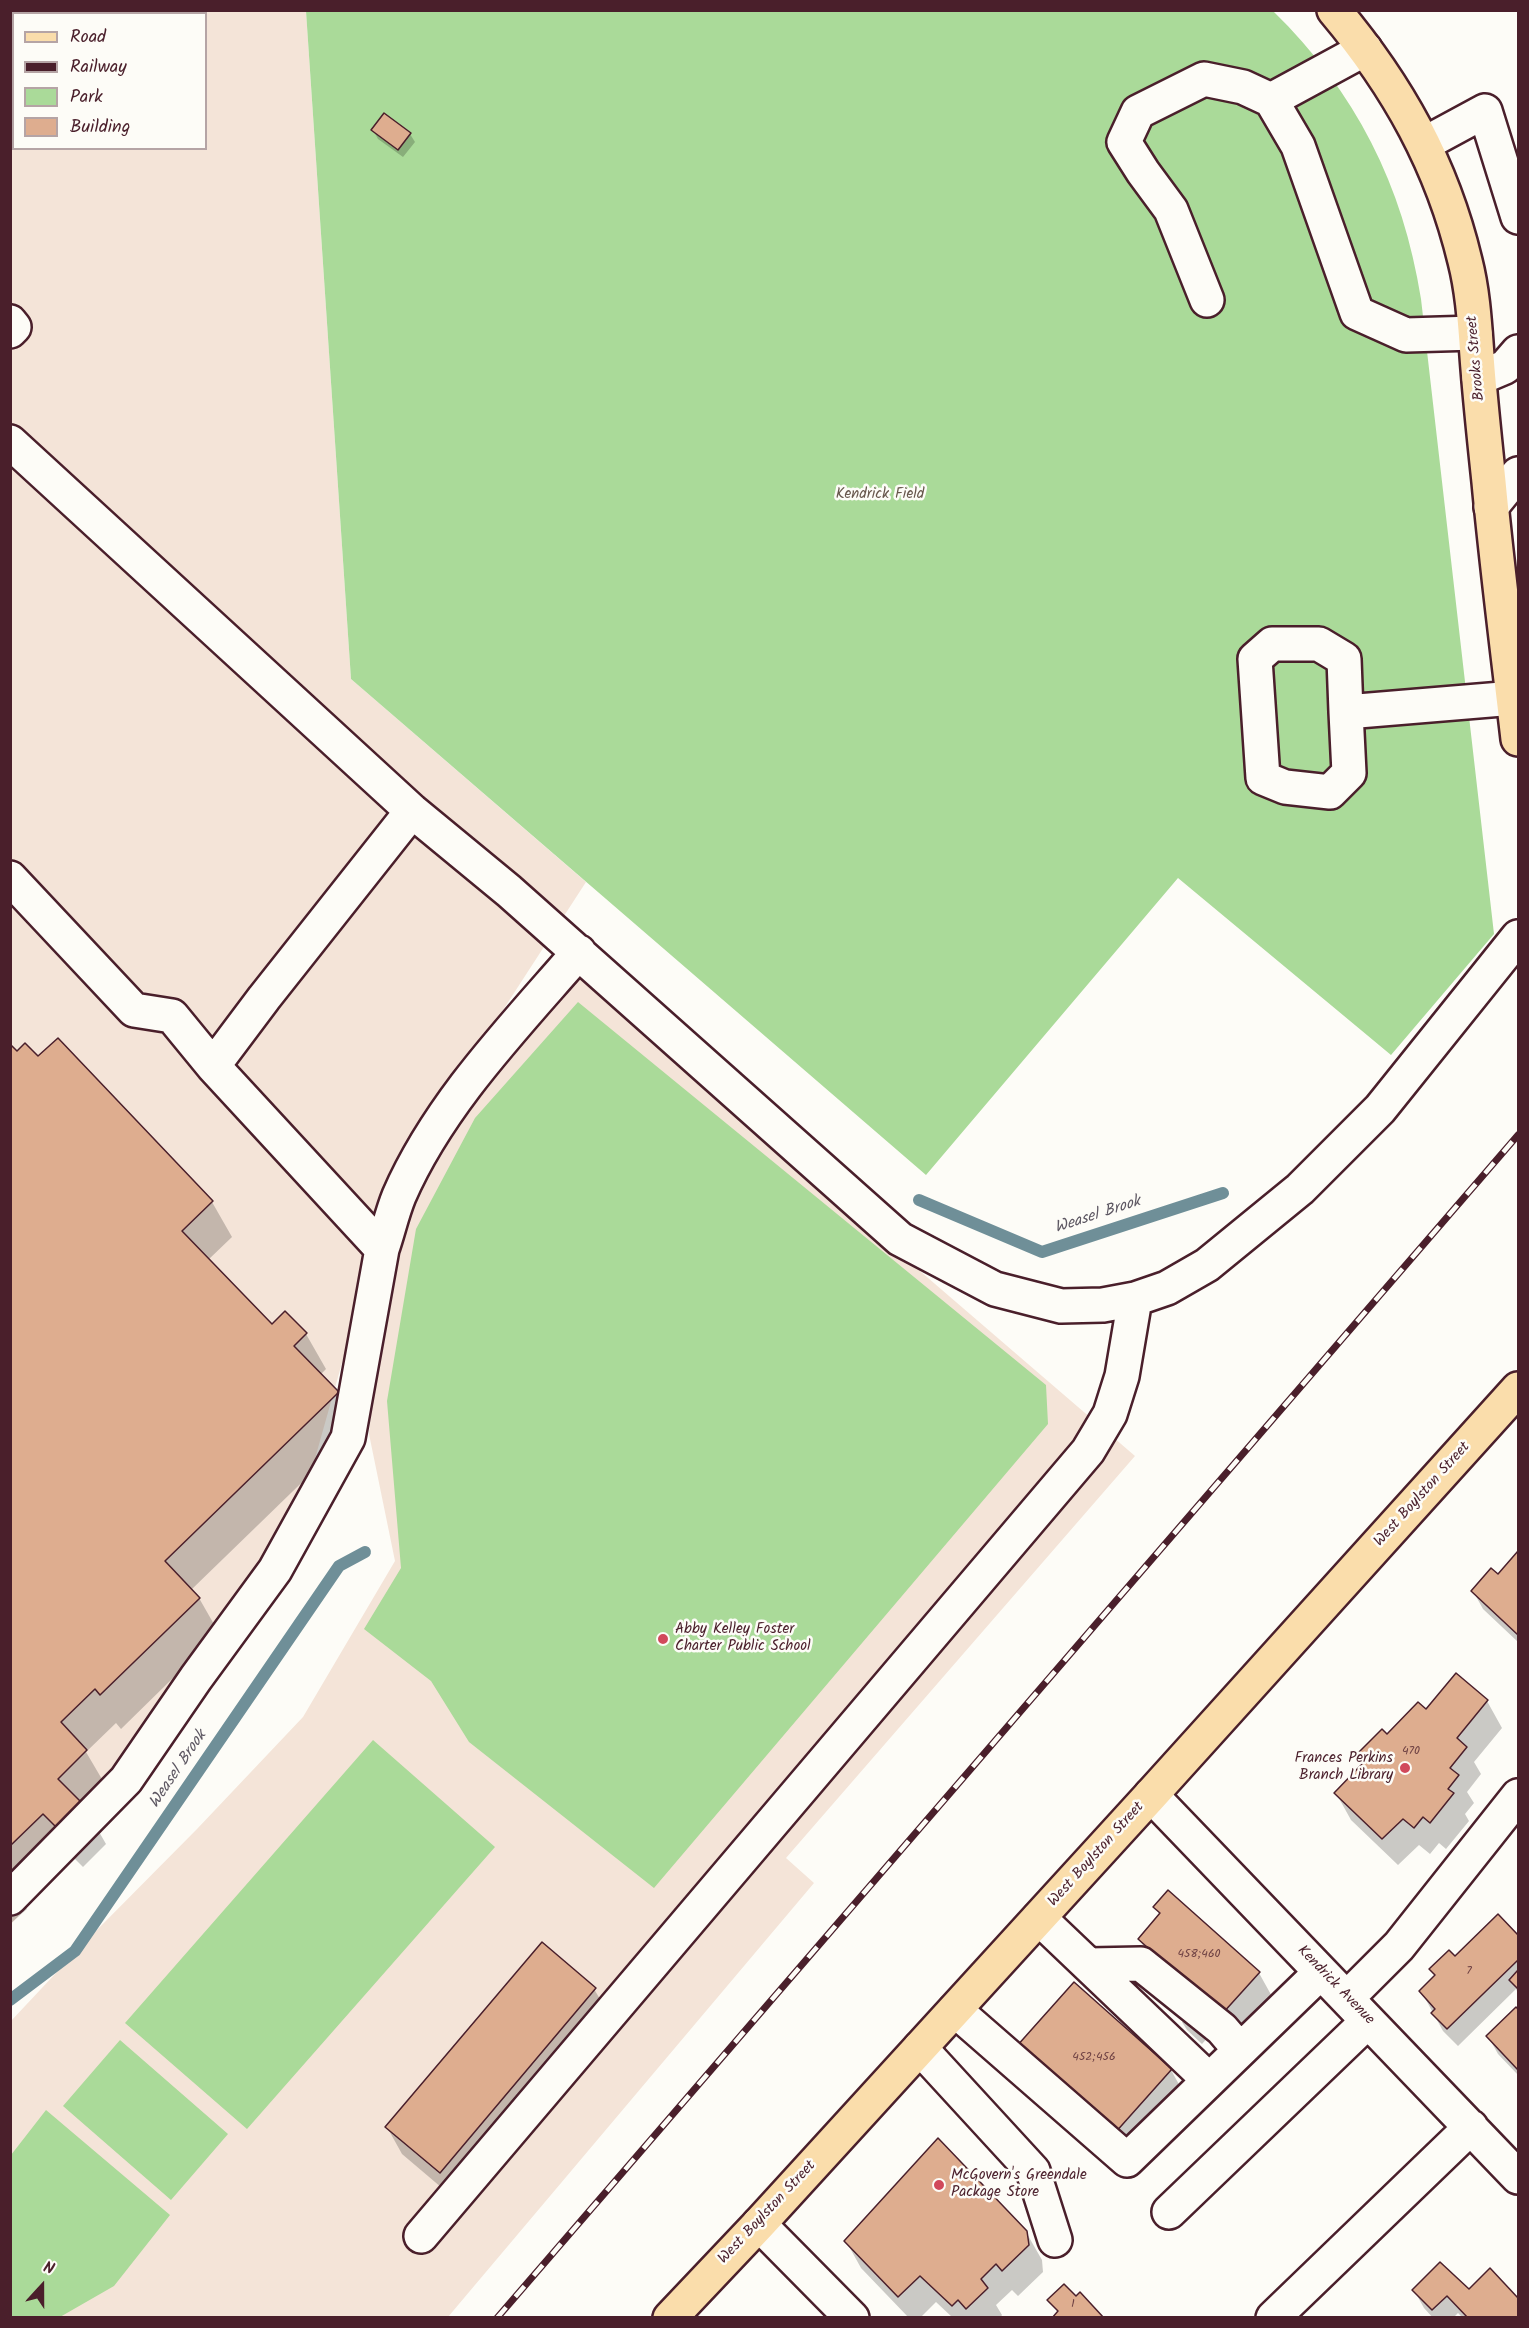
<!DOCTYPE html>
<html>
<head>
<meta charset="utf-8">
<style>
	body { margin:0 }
	#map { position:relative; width:1529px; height:2328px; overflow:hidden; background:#fdfcf7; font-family:Kalam,sans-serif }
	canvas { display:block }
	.frame { position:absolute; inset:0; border:12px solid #4a1f2b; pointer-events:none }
	.legend { position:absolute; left:12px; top:12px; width:195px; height:138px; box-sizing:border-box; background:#fdfcf7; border:2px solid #b5a4a5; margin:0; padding:8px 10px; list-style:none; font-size:18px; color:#4a1f2b }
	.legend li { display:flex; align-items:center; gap:12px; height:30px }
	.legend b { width:30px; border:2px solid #b5a4a5 }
	.north { position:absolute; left:12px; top:2256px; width:60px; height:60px; -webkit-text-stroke:4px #fdfcf7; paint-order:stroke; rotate:21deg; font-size:16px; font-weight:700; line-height:24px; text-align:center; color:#4a1f2b }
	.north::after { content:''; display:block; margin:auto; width:21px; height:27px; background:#4a1f2b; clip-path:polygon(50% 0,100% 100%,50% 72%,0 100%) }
</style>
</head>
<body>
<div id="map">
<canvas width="1529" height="2328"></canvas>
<div class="frame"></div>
<ul class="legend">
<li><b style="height:8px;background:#faddab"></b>Road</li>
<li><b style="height:8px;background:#4a1f2b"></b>Railway</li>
<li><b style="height:16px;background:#aada99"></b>Park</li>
<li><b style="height:16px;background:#dead8f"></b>Building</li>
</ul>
<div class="north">N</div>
</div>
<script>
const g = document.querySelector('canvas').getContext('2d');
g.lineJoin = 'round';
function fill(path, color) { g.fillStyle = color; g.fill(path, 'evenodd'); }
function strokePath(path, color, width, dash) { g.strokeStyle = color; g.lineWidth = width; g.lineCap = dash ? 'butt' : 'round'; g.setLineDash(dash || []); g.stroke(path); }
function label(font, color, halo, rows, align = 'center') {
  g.font = font + ' Kalam,sans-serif'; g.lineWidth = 5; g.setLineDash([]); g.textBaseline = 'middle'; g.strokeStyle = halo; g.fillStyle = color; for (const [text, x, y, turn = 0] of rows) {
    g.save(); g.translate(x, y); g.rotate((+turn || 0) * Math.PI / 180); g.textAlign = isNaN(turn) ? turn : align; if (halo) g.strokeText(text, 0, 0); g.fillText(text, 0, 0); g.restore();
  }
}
fill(new Path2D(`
	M 11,11 L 306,11 L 351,679 L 586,882 L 394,1178 L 291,1544 L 143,1787 L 11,1924 ZM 14,14 L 206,14 L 206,148 L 14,148 Z
	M 577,976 L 1135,1456 L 786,1858 L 814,1883 L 448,2317 L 11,2317 L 10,2022 L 87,1940 L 197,1829 L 303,1717 L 395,1561 L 369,1434 L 379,1324 L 391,1262 L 413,1199 L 484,1080 Z`), '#f4e4d8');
fill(new Path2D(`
	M 306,11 L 1273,11 C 1356,92 1403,185 1421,299 L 1494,934 L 1391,1055 L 1178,878 L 926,1175 L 351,679 Z
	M 578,1002 L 1046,1385 L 1048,1424 L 654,1888 L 469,1742 L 431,1681 L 364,1629 L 401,1568 L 387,1401 L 416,1229 L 475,1118 Z
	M 373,1740 L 495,1847 L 247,2129 L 125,2023 Z
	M 120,2040 L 228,2134 L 171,2200 L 63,2106 Z
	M 46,2110 L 170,2215 L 114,2286 L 60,2317 L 11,2317 L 11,2155 Z`), '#aada99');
fill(new Path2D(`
	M 373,130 L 410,134 L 415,142 L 403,157 L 378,139 Z
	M 58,1040 L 212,1202 L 232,1237 L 208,1260 L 272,1326 L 306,1334 L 326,1369 L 320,1375 L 337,1393 L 358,1428 L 191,1590 L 199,1598 L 219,1633 L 121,1729 L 116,1723 L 86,1752 L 106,1786 L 86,1809 L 106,1844 L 83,1867 L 64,1848 L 18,1893 L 27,1909 L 10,1924 L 10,1046 L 17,1053 L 38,1059 Z
	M 1518,1553 L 1518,1642 L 1483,1609 L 1473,1591 L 1498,1576 Z
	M 1487,1701 L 1502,1728 L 1474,1762 L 1481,1774 L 1467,1792 L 1474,1803 L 1465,1814 L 1469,1821 L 1446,1849 L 1439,1843 L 1430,1854 L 1419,1845 L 1398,1865 L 1351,1820 L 1336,1793 L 1362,1766 L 1357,1757 L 1426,1711 Z
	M 1155,1907 L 1259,1973 L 1274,2000 L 1238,2040 L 1220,2024 L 1202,2044 L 1187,2030 L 1182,2022 L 1198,2004 L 1155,1965 L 1139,1939 L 1160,1916 Z
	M 1498,1917 L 1518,1937 L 1518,1993 L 1516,1989 L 1458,2046 L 1443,2031 L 1421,1991 L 1435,1976 L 1431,1970 L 1455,1958 Z
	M 594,1989 L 610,2016 L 455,2199 L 402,2154 L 387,2127 Z
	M 1516,2009 L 1518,2011 L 1518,2075 L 1498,2054 L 1488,2036 Z
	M 1171,2070 L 1186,2097 L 1130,2160 L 1033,2074 Z
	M 1026,2232 L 1042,2260 L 1043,2272 L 1018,2296 L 1012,2290 L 996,2305 L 1002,2315 L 1000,2318 L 953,2318 L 936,2302 L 920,2318 L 909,2318 L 861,2268 L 846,2241 Z
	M 1490,2270 L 1518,2300 L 1518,2318 L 1463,2318 L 1458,2313 L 1453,2318 L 1433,2318 L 1424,2308 L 1414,2290 L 1469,2291 Z`), '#0003');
strokePath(new Path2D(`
	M 919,1200 L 1042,1252 L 1223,1193
	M 10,2000 L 75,1951 L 339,1566 L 365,1552`), '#6f8f98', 12);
const building = new Path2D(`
	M 384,113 L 411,133 L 398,150 L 371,130 Z
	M 58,1038 L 213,1201 L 182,1231 L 272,1324 L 285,1311 L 307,1333 L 294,1346 L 339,1392 L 165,1561 L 200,1598 L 100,1695 L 95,1689 L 61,1722 L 87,1750 L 58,1779 L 87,1808 L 62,1833 L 43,1814 L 10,1846 L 10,1044 L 17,1051 L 25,1043 L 38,1056 Z
	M 1518,1551 L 1518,1635 L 1471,1591 L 1491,1568 L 1498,1574 Z
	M 1456,1673 L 1488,1700 L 1457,1738 L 1467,1747 L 1450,1768 L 1459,1775 L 1448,1789 L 1454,1793 L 1430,1823 L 1423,1817 L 1414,1828 L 1403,1819 L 1382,1839 L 1334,1793 L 1362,1764 L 1355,1756 L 1382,1729 L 1387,1734 L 1418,1702 L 1426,1709 Z
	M 1168,1890 L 1260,1972 L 1222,2014 L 1138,1939 L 1160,1913 L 1153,1907 Z
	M 1498,1914 L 1518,1935 L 1518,1960 L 1447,2029 L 1431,2013 L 1435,2009 L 1419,1991 L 1435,1975 L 1429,1969 L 1449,1950 L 1455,1956 Z
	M 542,1942 L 596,1988 L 440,2173 L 385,2127 Z
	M 1518,1970 L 1518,1989 L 1509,1980 Z
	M 1074,1982 L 1172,2069 L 1114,2134 L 1016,2047 Z
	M 1516,2007 L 1518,2009 L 1518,2070 L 1486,2036 Z
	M 938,2138 L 1027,2231 L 1029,2245 L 1002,2271 L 996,2264 L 981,2279 L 988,2288 L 966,2309 L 958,2300 L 952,2306 L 920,2276 L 898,2297 L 844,2241 Z
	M 1440,2262 L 1469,2289 L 1490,2268 L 1518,2298 L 1518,2318 L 1468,2318 L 1447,2296 L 1432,2310 L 1412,2290 Z
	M 1064,2284 L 1076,2296 L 1080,2292 L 1104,2318 L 1052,2318 L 1058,2311 L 1047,2300 Z`);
fill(building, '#dead8f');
strokePath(building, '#4a1f2b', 1.5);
const minor = new Path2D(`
	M 1271,100 L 1365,49
	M 1424,144 L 1485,111 L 1518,217
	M 1207,300 L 1171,210 L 1143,172 L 1124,142 L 1138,112 L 1204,79 L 1243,87 L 1271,100 L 1298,146 L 1357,313 L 1406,335 L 1475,333
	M 10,322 L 14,327 L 10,331
	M 1479,378 L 1505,367 L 1518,352
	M 10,442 L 412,811 L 509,891 L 900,1239 L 995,1289 L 1061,1306 L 1103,1305 L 1135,1299 L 1167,1288 L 1207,1265 L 1300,1189 L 1380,1109 L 1518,937
	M 1491,507 L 1518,474
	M 1346,712 L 1349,773 L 1330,792 L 1285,787 L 1263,778 L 1255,659 L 1272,644 L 1319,644 L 1344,659 L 1346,712 L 1514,698
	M 10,878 L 134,1010 L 172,1016 L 213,1066 L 382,1249 L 348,1438 L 275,1570 L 196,1678 L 126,1780 L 10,1898
	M 213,1066 L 264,998 L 412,811
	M 382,1249 C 388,1232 392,1213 399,1196 C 439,1104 514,1027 579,952
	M 1151,1795 L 1518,2177
	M 1039,1918 L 1209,2080
	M 1089,1965 L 1141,1964 L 1222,2029 L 1240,2050
	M 1347,1998 L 1399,1946 L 1518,1796
	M 955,2010 L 1127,2160 L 1321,1972
	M 920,2048 L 1033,2171 L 1055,2240
	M 1169,2212 L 1368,2021
	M 759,2224 L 852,2318
	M 421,2236 L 1088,1451 L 1110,1414 L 1122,1376 L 1135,1299
	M 1273,2318 L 1471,2127`);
const major = new Path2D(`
	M 1334,10 C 1398,86 1442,165 1465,261 C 1474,296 1475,333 1478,369 C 1481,407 1485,444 1489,482 C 1497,568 1508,653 1518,739
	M 670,2318 L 759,2224 L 1151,1795 L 1518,1389`);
strokePath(minor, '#4a1f2b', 38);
strokePath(major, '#4a1f2b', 38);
strokePath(minor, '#fdfcf7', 33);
strokePath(major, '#faddab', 33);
const rail = new Path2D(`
	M 497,2318 L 1518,1135`);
strokePath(rail, '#4a1f2b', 7);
strokePath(rail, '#fdfcf7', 4.5, [14]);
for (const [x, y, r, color] of [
	[663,1639,6,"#d1495b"],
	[1405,1768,6,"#d1495b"],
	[939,2185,6,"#d1495b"]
]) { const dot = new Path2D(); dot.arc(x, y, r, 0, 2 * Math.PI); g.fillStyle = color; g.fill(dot); strokePath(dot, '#fdfcf7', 2); }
label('12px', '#6f4244', null, [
	["470",1411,1752],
	["458;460",1199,1955],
	["7",1469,1972],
	["452;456",1094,2058],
	["1",1073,2305]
]);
label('15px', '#4a1f2b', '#fdfcf7', [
	["Brooks Street",1477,358,-95],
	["West Boylston Street",1423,1495,-48],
	["West Boylston Street",1097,1855,-48],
	["Kendrick Avenue",1335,1986,46],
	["West Boylston Street",768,2213,-47]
]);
label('15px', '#67574c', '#fdfcf7', [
	["Kendrick Field",880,495]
]);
label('15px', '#4a1f2b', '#fdfcf7', [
	["Abby Kelley Foster",675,1630],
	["Charter Public School",675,1647],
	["Frances Perkins",1393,1759,"right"],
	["Branch Library",1393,1776,"right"],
	["McGovern's Greendale",951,2176],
	["Package Store",951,2193]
], 'left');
label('italic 16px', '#5d5762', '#fdfcf7', [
	["Weasel Brook",1098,1216,-18],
	["Weasel Brook",179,1770,-56]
]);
</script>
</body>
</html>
